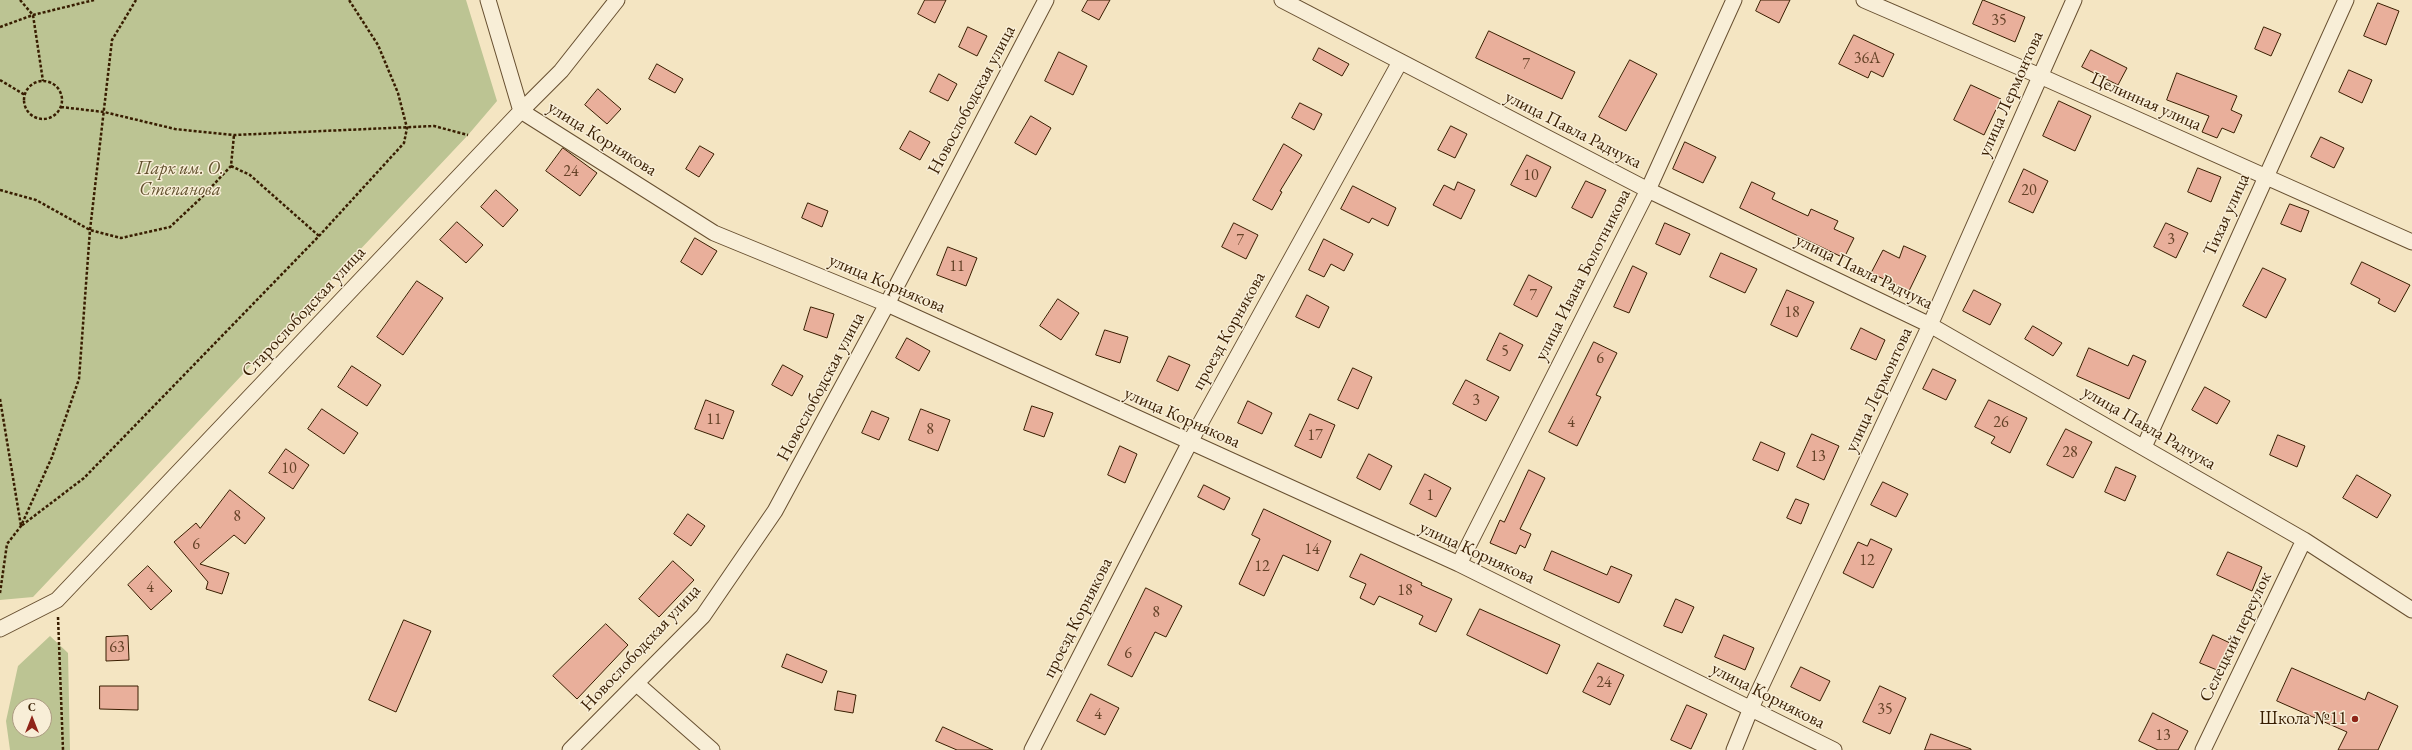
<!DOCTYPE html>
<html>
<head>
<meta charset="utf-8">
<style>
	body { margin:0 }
	#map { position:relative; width:2412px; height:750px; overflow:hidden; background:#f4e5c2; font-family:"EB Garamond",serif }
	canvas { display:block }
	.north { position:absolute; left:12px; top:698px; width:40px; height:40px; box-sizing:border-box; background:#f8eed7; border:1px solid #ab9a81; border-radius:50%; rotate:0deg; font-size:11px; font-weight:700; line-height:16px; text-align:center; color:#381d00 }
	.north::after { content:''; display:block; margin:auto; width:14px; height:18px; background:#8f2418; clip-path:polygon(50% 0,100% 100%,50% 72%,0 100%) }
</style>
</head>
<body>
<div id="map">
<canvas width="2412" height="750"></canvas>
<div class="north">С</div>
</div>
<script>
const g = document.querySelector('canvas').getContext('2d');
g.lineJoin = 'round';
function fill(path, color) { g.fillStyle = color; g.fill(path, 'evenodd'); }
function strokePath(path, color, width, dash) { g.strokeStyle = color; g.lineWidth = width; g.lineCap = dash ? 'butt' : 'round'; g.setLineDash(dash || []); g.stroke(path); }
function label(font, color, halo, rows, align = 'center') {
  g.font = font + ' "EB Garamond",serif'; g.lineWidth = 3; g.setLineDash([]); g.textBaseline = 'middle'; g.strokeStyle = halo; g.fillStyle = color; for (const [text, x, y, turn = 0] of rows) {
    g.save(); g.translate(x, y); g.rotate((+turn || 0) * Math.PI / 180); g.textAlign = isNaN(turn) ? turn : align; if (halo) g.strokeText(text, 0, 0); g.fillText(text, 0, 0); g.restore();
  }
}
fill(new Path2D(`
	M 0,0 L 466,0 L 497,101 L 468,135 L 33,597 L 0,600 Z
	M 50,636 L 68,653 L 70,750 L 10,750 L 6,721 L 18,666 ZM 20,706 L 44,706 L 44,730 L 20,730 Z`), '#bcc493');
const building = new Path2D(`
	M 925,0 L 946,0 L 935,23 L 918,14 Z
	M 1088,0 L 1110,0 L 1099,20 L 1082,11 Z
	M 1761,0 L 1790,0 L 1779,23 L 1756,11 Z
	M 1983,0 L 2025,17 L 2015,42 L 1973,24 Z
	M 2378,3 L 2399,11 L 2386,45 L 2364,36 Z
	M 968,27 L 987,36 L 977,56 L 959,47 Z
	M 2264,27 L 2281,34 L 2271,56 L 2255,49 Z
	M 1489,31 L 1575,72 L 1562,99 L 1476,58 Z
	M 1854,35 L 1894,54 L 1883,77 L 1871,71 L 1868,78 L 1839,64 Z
	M 1319,48 L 1349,64 L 1342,76 L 1313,60 Z
	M 2091,50 L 2127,68 L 2118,85 L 2082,67 Z
	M 1059,52 L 1087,66 L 1073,95 L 1045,81 Z
	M 1630,60 L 1657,74 L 1626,131 L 1599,117 Z
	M 657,64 L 683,79 L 675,93 L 649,79 Z
	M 2349,70 L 2372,80 L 2362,103 L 2339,92 Z
	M 2177,73 L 2237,96 L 2231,110 L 2242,115 L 2234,133 L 2222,128 L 2217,138 L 2202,132 L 2209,116 L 2167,100 Z
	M 939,74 L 957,84 L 948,101 L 930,92 Z
	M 1971,85 L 2001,99 L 1984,135 L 1954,120 Z
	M 598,89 L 621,109 L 607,124 L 585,105 Z
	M 2059,101 L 2091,116 L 2075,151 L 2043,136 Z
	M 1300,103 L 1322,114 L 1314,130 L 1292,118 Z
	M 1031,116 L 1051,128 L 1036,155 L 1015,143 Z
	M 1451,126 L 1467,134 L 1455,158 L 1438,150 Z
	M 910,131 L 930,142 L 920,160 L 900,149 Z
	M 2321,137 L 2344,148 L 2334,168 L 2311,157 Z
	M 1685,142 L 1716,157 L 1703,183 L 1673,169 Z
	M 1284,144 L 1302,155 L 1280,191 L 1282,192 L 1272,210 L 1253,200 Z
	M 700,146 L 714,154 L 699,177 L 686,169 Z
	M 563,148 L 597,173 L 580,196 L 546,171 Z
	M 1527,155 L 1551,167 L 1536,197 L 1511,185 Z
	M 2198,168 L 2221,177 L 2211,202 L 2188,192 Z
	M 2024,169 L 2048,181 L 2033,213 L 2009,202 Z
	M 1586,181 L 1606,190 L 1592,218 L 1572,208 Z
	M 1458,182 L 1475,190 L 1461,219 L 1433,205 L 1444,185 L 1454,190 Z
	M 1752,182 L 1775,193 L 1772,199 L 1808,216 L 1811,209 L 1838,221 L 1834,229 L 1854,238 L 1844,258 L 1740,208 Z
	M 1353,186 L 1396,208 L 1388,226 L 1372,218 L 1369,223 L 1341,209 Z
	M 496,190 L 518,210 L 503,227 L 481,207 Z
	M 808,203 L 828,211 L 822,227 L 802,218 Z
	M 2290,204 L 2309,211 L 2301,232 L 2281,224 Z
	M 457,222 L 483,245 L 466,263 L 440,240 Z
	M 1234,223 L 1258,235 L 1246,259 L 1222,247 Z
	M 1665,223 L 1690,234 L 1680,255 L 1656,244 Z
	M 2166,223 L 2188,233 L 2176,258 L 2154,247 Z
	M 695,238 L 717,251 L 702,275 L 681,262 Z
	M 1324,239 L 1353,254 L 1344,271 L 1331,264 L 1324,277 L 1309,270 Z
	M 1904,246 L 1926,256 L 1909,291 L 1871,273 L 1883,250 L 1899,258 Z
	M 948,247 L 977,258 L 966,286 L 937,275 Z
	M 1721,253 L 1757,269 L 1745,293 L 1710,277 Z
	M 2362,262 L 2410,285 L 2395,312 L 2378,303 L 2380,299 L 2351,284 Z
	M 1633,266 L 1647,273 L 1629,313 L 1614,307 Z
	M 2263,268 L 2286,279 L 2266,318 L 2243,306 Z
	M 1529,275 L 1552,287 L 1537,317 L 1514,305 Z
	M 417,281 L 443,298 L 403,355 L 377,337 Z
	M 1787,290 L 1814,302 L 1797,337 L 1771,325 Z
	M 1974,290 L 2001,304 L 1990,325 L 1963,311 Z
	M 1307,295 L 1329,307 L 1319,328 L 1296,317 Z
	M 1058,299 L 1079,313 L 1061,340 L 1040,326 Z
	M 811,307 L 834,314 L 827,338 L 804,330 Z
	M 2033,326 L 2062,343 L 2053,356 L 2025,339 Z
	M 1861,328 L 1885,340 L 1876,360 L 1851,349 Z
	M 1105,330 L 1128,337 L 1120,363 L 1096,355 Z
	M 1500,333 L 1523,345 L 1510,371 L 1487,360 Z
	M 907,338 L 930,351 L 919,371 L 896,358 Z
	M 1594,342 L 1617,353 L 1596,395 L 1601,397 L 1577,446 L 1549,432 Z
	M 2089,348 L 2128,366 L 2133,355 L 2146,361 L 2129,399 L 2077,376 Z
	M 1169,356 L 1190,365 L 1178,391 L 1157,381 Z
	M 783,365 L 803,376 L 792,396 L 772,385 Z
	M 352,366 L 381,385 L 367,406 L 338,387 Z
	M 1353,368 L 1372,377 L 1358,409 L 1338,400 Z
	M 1933,369 L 1956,380 L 1946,400 L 1923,389 Z
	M 1466,380 L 1499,397 L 1486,421 L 1453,404 Z
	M 2205,387 L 2230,401 L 2217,424 L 2192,410 Z
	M 706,400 L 734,411 L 723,439 L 695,429 Z
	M 1989,400 L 2027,418 L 2010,453 L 1991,443 L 1995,437 L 1975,427 Z
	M 1248,401 L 1272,413 L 1262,434 L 1238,423 Z
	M 1032,406 L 1053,413 L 1044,437 L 1024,430 Z
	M 322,409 L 358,433 L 344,454 L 308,429 Z
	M 921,409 L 950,420 L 938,451 L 909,440 Z
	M 872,411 L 889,418 L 879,440 L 862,433 Z
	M 1310,414 L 1335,425 L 1321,458 L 1295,446 Z
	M 2066,429 L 2092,442 L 2073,478 L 2047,465 Z
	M 1812,434 L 1839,446 L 1824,480 L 1797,467 Z
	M 2278,435 L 2305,446 L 2297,467 L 2270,455 Z
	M 1761,442 L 1785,453 L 1778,471 L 1753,460 Z
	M 1120,446 L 1137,454 L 1125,483 L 1108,475 Z
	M 286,449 L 309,465 L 293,489 L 269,473 Z
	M 1369,454 L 1392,466 L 1380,490 L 1357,478 Z
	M 2116,467 L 2136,476 L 2125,501 L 2105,492 Z
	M 1529,470 L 1545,478 L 1520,529 L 1531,534 L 1525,548 L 1520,545 L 1516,554 L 1490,543 L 1500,520 L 1504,522 Z
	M 1425,474 L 1451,488 L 1436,517 L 1410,504 Z
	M 2357,475 L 2391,495 L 2377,518 L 2343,498 Z
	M 1883,482 L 1908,494 L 1896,517 L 1871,505 Z
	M 1204,485 L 1230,498 L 1224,510 L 1198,497 Z
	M 230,490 L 265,518 L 245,544 L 234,535 L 200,564 L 229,573 L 222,594 L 206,589 L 208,582 L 174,542 L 196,523 L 200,528 Z
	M 1796,499 L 1809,504 L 1801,524 L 1787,518 Z
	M 1264,509 L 1331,541 L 1318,571 L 1283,555 L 1264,596 L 1239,584 L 1260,539 L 1252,535 Z
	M 688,514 L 705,526 L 691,546 L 674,534 Z
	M 1871,539 L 1892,549 L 1873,588 L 1843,573 L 1858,542 L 1867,546 Z
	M 1552,551 L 1607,575 L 1611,566 L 1632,575 L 1619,603 L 1544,570 Z
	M 2228,552 L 2262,567 L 2252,591 L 2217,575 Z
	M 1361,554 L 1422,583 L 1421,585 L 1452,599 L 1436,632 L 1419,624 L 1423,616 L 1379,596 L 1374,605 L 1360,598 L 1366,584 L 1350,577 Z
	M 673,561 L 694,580 L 659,617 L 639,599 Z
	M 148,566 L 172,591 L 151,610 L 128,585 Z
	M 1146,588 L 1182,606 L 1166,637 L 1155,632 L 1132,677 L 1108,665 Z
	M 1676,599 L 1694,607 L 1682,633 L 1664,626 Z
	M 1480,609 L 1560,645 L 1547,674 L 1467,635 Z
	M 404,620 L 431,631 L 396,712 L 369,700 Z
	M 606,624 L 628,645 L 577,699 L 553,676 Z
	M 1724,635 L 1754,648 L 1745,670 L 1715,657 Z
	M 2213,635 L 2230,643 L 2217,670 L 2200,663 Z
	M 128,636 L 129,660 L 106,661 L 106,637 Z
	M 787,654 L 827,671 L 822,683 L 782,667 Z
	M 1598,663 L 1624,675 L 1610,705 L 1583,692 Z
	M 1801,667 L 1830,681 L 1820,701 L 1791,687 Z
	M 2292,668 L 2365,700 L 2368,692 L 2398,706 L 2378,750 L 2338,750 L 2347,732 L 2277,701 Z
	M 100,686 L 138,686 L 138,710 L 100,709 Z
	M 1880,686 L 1906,698 L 1890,734 L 1863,722 Z
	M 838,691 L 856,695 L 853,713 L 835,710 Z
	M 1091,694 L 1119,708 L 1105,735 L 1077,721 Z
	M 1687,705 L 1707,714 L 1691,749 L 1671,740 Z
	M 2153,713 L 2188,731 L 2178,750 L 2158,750 L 2139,741 Z
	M 943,727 L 993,750 L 957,750 L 936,741 Z
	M 1931,734 L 1971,749 L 1971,750 L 1925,750 Z`);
fill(building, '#e9af9b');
strokePath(building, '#381d00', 1);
const street = new Path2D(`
	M 488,0 L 521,111 L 714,233 L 887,304 L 1459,564 L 1834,750
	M 1282,0 L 1648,190 L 1930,325 L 2304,540 L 2412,610
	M 1864,0 L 2040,76 L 2412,242
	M 2144,447 L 2346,0
	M 1459,564 L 1648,190 L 1734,0
	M 0,629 L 57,600 L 521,111 L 561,71 L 617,0
	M 637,684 L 712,750
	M 570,750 L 703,616 L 775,511 L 887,304 L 1046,0
	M 1032,750 L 1190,442 L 1400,62
	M 1734,750 L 1751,708 L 1930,325 L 2074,0
	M 2203,750 L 2304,540`);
strokePath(street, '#674f30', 17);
strokePath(new Path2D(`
	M 20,0 L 33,15 L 43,81
	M 0,27 L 33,15 L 94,0
	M 0,80 L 25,95
	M24 100a19 19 0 1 1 38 0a19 19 0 1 1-38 0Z
	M 61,107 L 104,112 L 175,129 L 234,135 L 434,126 L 468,135
	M 231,166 L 250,175 L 319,236
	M 0,190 L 36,200 L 90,230 L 121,238 L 170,227 L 201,198 L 231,166 L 234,135
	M 0,399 L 21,526 L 84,478 L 319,236 L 404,143 L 407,128 L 398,93 L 378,45 L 349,0
	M 0,593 L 7,544 L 21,526 L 52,457 L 79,379 L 90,230 L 112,40 L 136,0
	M 58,617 L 63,750`), '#381d00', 2.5, [3, 2]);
strokePath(street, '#f8eed7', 15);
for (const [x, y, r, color] of [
	[2355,719,4,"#8f2418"]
]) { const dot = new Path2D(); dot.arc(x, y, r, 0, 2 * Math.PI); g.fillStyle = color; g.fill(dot); strokePath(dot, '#f8eed7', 1.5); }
label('16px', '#644227', null, [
	["35",1999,21],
	["36А",1867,59],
	["7",1526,65],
	["24",571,172],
	["10",1531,176],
	["20",2029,191],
	["3",2171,240],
	["7",1240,241],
	["11",957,267],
	["7",1533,296],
	["18",1792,313],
	["5",1505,352],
	["6",1600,359],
	["3",1476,401],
	["11",714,420],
	["4",1571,423],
	["26",2001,423],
	["8",930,430],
	["17",1315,436],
	["28",2070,453],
	["13",1818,457],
	["10",289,469],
	["1",1430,496],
	["8",237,517],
	["6",196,545],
	["14",1312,550],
	["12",1867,561],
	["12",1262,567],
	["4",150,588],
	["18",1405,591],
	["8",1156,613],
	["63",117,648],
	["6",1128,654],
	["24",1604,683],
	["35",1885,710],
	["4",1098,715],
	["13",2163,736]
]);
label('18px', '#381d00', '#f8eed7', [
	["улица Лермонтова",2011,94,-66],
	["Новослободская улица",972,100,-62],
	["Целинная улица",2146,102,24],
	["улица Павла Радчука",1573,130,27],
	["улица Корнякова",602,139,32],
	["Тихая улица",2227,215,-66],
	["улица Павла Радчука",1864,272,26],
	["улица Ивана Болотникова",1583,275,-63],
	["улица Корнякова",887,284,23],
	["Старослободская улица",304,312,-47],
	["проезд Корнякова",1229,331,-61],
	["Новослободская улица",821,387,-62],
	["улица Лермонтова",1879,390,-65],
	["улица Корнякова",1182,418,24],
	["улица Павла Радчука",2149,428,30],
	["улица Корнякова",1477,553,25],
	["проезд Корнякова",1078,618,-63],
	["Селецкий переулок",2236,637,-64],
	["Новослободская улица",641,648,-47],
	["улица Корнякова",1768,696,27]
]);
label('italic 18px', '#604f2c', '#f8eed7', [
	["Парк им. О.",180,169],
	["Степанова",180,190]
]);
label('18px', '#381d00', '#f8eed7', [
	["Школа №11",2347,719]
], 'right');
</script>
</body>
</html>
